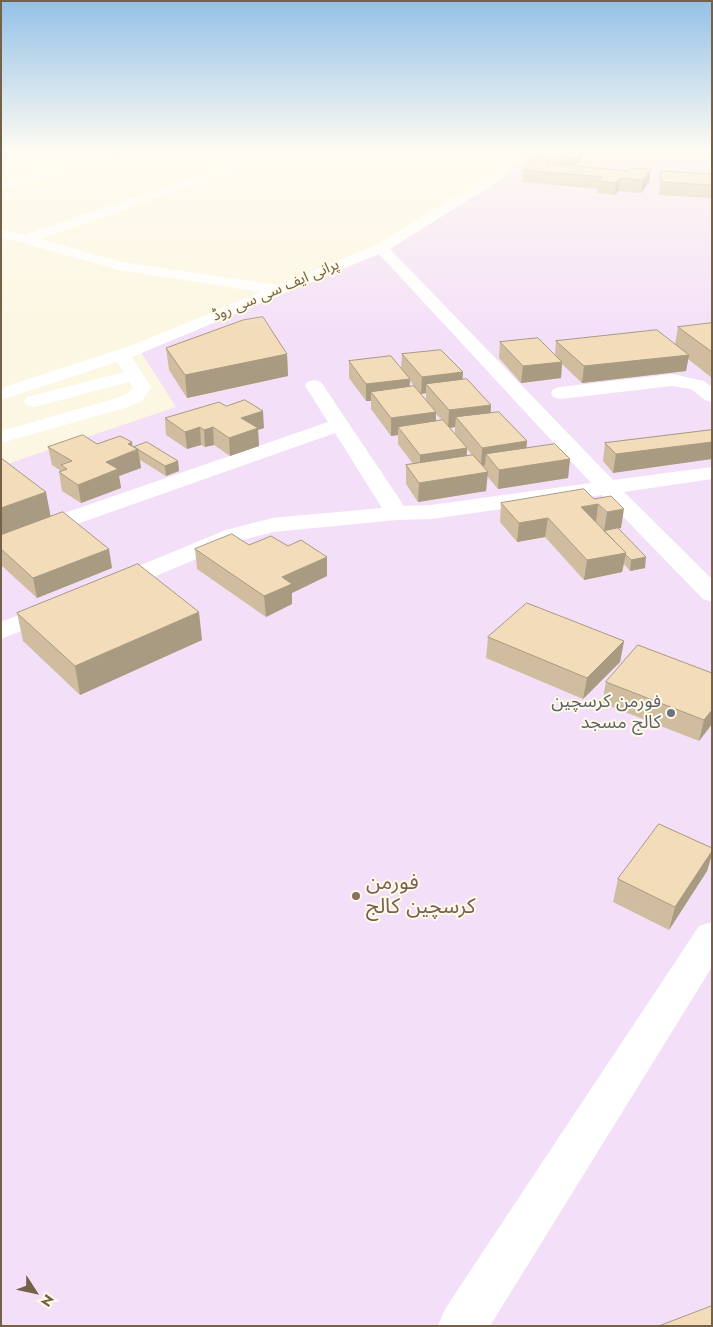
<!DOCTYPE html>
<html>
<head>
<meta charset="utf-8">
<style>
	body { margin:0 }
	#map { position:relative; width:713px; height:1327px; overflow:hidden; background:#fcf7e2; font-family:Jost,sans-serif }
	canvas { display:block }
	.frame { position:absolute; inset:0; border:2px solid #746148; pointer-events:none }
	.north { position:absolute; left:10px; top:1267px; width:50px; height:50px; -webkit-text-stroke:4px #fffbe8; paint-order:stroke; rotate:125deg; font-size:14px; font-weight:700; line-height:20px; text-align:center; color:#746148 }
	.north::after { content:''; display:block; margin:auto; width:18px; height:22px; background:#746148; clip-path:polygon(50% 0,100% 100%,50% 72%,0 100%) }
</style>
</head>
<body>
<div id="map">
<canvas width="713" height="1327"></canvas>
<div class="frame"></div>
<div class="north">N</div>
</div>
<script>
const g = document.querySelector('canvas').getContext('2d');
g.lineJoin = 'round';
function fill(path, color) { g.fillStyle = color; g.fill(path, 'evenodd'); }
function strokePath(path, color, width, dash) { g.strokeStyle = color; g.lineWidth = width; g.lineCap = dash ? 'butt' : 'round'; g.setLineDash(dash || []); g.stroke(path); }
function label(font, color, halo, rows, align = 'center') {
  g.font = font + ' Jost,"Noto Sans Arabic",sans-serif'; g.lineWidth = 4; g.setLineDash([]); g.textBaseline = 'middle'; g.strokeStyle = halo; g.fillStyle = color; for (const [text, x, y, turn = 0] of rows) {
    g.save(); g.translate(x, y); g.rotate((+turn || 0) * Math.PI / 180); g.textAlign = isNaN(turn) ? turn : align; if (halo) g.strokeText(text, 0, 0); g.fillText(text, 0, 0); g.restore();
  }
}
fill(new Path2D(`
	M 531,149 L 712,149 L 712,1326 L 1,1326 L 1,466 L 176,407 L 139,349 L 381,248 L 493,179 Z`), '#f4dff8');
fill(new Path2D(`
	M 125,149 L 143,149 L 141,151 L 1,189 L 1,181 Z
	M 524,149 L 537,149 L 497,182 L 390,249 L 613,480 L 712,467 L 712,479 L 624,492 L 712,579 L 712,602 L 703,599 L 602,495 L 431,519 L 397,520 L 273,532 L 242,540 L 120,591 L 111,594 L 102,591 L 98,586 L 102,581 L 226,530 L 272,518 L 382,508 L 335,433 L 43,536 L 35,538 L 27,536 L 23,531 L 27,526 L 328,422 L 305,386 L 307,382 L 314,380 L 321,382 L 404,506 L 431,505 L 591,483 L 379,254 L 132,357 L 151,387 L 142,401 L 128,407 L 1,443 L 1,431 L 114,399 L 128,393 L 133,387 L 129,382 L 34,407 L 27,405 L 24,401 L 27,397 L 124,372 L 117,362 L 1,400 L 1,388 L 133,345 L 261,292 L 120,270 L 1,237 L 1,229 L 24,235 L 264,154 L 268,155 L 270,157 L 268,159 L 40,239 L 121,262 L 278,285 L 376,245 L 489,176 Z
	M 672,374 L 704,381 L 712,387 L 712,402 L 705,400 L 691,389 L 672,386 L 560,399 L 553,397 L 551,393 L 553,389 L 560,387 Z
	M 55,601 L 64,604 L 68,609 L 64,614 L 1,639 L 1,622 Z
	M 712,922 L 712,967 L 490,1326 L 438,1326 L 445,1309 L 699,926 Z`), '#fff');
fill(new Path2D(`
	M 558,158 L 582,159 L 573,165 L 649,182 L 641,193 L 618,191 L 615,195 L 597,193 L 598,189 L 522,182 L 523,170 L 550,159 L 549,163 L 558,164 Z
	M 661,171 L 712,174 L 712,198 L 659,195 Z
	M 712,323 L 712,378 L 688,359 L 686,371 L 582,383 L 562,364 L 561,378 L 521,383 L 499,358 L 500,342 L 555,355 L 556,341 L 675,344 L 678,327 Z
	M 166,348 L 287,354 L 288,376 L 187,398 L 169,370 Z
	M 402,354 L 463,372 L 462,380 L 491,405 L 490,413 L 527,441 L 526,448 L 570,459 L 568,478 L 498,489 L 487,476 L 486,491 L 418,502 L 406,484 L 406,465 L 413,464 L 398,444 L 398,435 L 391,436 L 371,409 L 371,401 L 366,401 L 349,378 L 349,361 L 401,369 ZM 410,381 L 421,394 L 426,393 L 426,400 L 409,387 ZM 436,414 L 442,420 L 436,421 ZM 455,427 L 455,434 L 450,428 ZM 467,449 L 472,455 L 467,456 Z
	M 226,406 L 264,428 L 258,430 L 259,446 L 230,456 L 214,445 L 205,447 L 201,445 L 187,449 L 166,435 L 165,418 Z
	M 712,430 L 613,473 L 603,461 L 605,443 Z
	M 132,442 L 132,446 L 134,447 L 178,461 L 179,471 L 166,476 L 140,460 L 141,468 L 119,476 L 121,488 L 81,503 L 62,491 L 59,472 L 61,471 L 52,465 L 48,447 L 97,444 Z
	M 1,458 L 51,517 L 112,568 L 37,598 L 1,565 Z
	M 594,499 L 621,528 L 618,528 L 645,568 L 630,571 L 624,564 L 622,572 L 584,580 L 545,537 L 517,542 L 500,522 L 501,503 Z
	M 249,545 L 288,546 L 327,576 L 292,593 L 292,604 L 266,617 L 197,569 L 195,549 Z
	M 17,613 L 202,640 L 80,695 L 23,641 Z
	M 488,637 L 624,641 L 620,662 L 583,699 L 486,658 Z
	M 712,673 L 712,724 L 699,741 L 602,703 L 606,682 Z
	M 712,848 L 712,854 L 707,871 L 669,930 L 613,902 L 618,879 Z`), '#d0bd9f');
fill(new Path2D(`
	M 583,153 L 582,159 L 572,166 L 573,160 Z
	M 651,169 L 649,182 L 641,193 L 643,180 Z
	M 620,178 L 618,191 L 615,195 L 616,183 Z
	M 287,354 L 288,376 L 187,398 L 185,375 Z
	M 689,355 L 686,371 L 582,383 L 584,366 Z
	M 562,362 L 561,378 L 521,383 L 523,366 Z
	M 463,372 L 462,389 L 426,384 L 426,393 L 421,394 L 422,377 Z
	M 410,379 L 409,396 L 371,392 L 371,401 L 366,401 L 366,384 Z
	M 491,405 L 490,422 L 456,417 L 455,427 L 448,428 L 449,410 Z
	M 263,411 L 264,428 L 258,430 L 259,446 L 230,456 L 229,438 L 241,418 Z
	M 436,412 L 436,430 L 398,427 L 398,435 L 391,436 L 391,418 Z
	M 200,427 L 201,445 L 187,449 L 185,432 Z
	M 213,427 L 214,445 L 205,447 L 204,430 Z
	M 527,441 L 525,459 L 486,454 L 485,465 L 481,466 L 482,448 Z
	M 132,442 L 133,452 L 138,449 L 141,468 L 119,476 L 121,488 L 81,503 L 78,485 L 128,444 Z
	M 712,442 L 712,459 L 613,473 L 616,454 Z
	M 467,448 L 466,467 L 420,474 L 420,455 Z
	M 570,459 L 568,478 L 498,489 L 499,470 Z
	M 178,461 L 179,471 L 166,476 L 165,466 Z
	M 488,472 L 486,491 L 418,502 L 419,483 Z
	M 46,492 L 51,518 L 1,536 L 1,508 Z
	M 598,504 L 596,523 L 581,507 Z
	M 624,509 L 621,528 L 604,531 L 607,512 Z
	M 548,518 L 545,537 L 517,542 L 519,523 Z
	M 109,549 L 112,568 L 37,598 L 33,578 Z
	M 626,553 L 622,572 L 584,580 L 587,560 Z
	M 327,557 L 327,576 L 292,593 L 292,604 L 266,617 L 264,596 L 282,577 Z
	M 646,557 L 645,568 L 630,571 L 631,560 Z
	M 199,612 L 202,640 L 80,695 L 75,666 Z
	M 624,641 L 620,662 L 583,699 L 587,678 Z
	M 712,710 L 712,724 L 699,741 L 704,720 Z
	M 712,851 L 712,854 L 707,871 L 669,930 L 675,907 Z`), '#a99a82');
const building = new Path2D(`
	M 569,151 L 583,153 L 573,160 L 558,158 Z
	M 536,158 L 550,159 L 546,163 L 629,171 L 631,168 L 651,169 L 643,180 L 620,178 L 616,183 L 599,181 L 602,177 L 523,170 Z
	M 661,171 L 712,174 L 712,185 L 661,182 Z
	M 263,317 L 287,354 L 185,375 L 166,348 L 243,320 Z
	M 712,323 L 712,352 L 678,327 Z
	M 657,330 L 689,355 L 584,366 L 556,341 Z
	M 538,338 L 562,362 L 523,366 L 500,342 Z
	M 441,350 L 463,372 L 422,377 L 402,354 Z
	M 391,356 L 410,379 L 366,384 L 349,361 Z
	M 467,379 L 491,405 L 449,410 L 426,384 Z
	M 414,386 L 436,412 L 391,418 L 371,392 Z
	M 245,400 L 263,411 L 241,418 L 258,428 L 229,438 L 213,427 L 204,430 L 200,427 L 185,432 L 165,418 L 219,402 L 226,406 Z
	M 499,412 L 527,441 L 482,448 L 456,417 Z
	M 443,420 L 467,448 L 420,455 L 398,427 Z
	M 712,430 L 712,442 L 616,454 L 605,443 Z
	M 83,435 L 97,444 L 120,436 L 132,442 L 128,444 L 138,449 L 106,462 L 118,469 L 78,485 L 59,472 L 67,469 L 61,465 L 72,461 L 48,447 Z
	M 147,442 L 178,461 L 165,466 L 134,447 Z
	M 555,444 L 570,459 L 499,470 L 486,454 Z
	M 473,455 L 488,472 L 419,483 L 406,465 Z
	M 1,458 L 46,492 L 1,508 Z
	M 584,489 L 594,499 L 611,496 L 624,509 L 607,512 L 598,504 L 581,507 L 626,553 L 587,560 L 548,518 L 519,523 L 501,503 Z
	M 63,512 L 109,549 L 33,578 L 1,549 L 1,535 Z
	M 618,528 L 646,557 L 631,560 L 625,554 L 626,553 L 604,531 Z
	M 232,534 L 249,545 L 271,536 L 288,546 L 301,540 L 327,557 L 282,577 L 292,584 L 264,596 L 195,549 Z
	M 138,564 L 199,612 L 75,666 L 17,613 Z
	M 527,603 L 624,641 L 587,678 L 488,637 Z
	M 638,645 L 712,673 L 712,710 L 704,720 L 606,682 Z
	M 659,824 L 712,848 L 712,851 L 675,907 L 618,879 Z
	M 712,1306 L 712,1326 L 659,1326 Z`);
fill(building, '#f2dcb9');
strokePath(building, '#a99a82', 1);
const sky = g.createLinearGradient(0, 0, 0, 334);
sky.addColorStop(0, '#94c1e7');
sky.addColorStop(0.45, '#fefbf2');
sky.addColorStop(1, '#fefbf200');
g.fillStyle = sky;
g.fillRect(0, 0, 713, 334);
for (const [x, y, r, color] of [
	[671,713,5,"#6b7280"],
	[356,896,5,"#8d6e63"]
]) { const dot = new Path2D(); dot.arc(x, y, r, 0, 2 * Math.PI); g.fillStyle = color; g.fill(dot); strokePath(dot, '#fffbe8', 2); }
label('15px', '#746148', '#fffbe8', [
	["پرانی ایف سی سی روڈ",276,291,-23]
]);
label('18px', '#5b616d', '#fffbe8', [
	["فورمن کرسچین",661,703],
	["کالج مسجد",661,724]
], 'right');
label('21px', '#785e54', '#fffbe8', [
	["فورمن",366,884],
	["کرسچین کالج",366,908]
], 'left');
</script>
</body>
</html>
